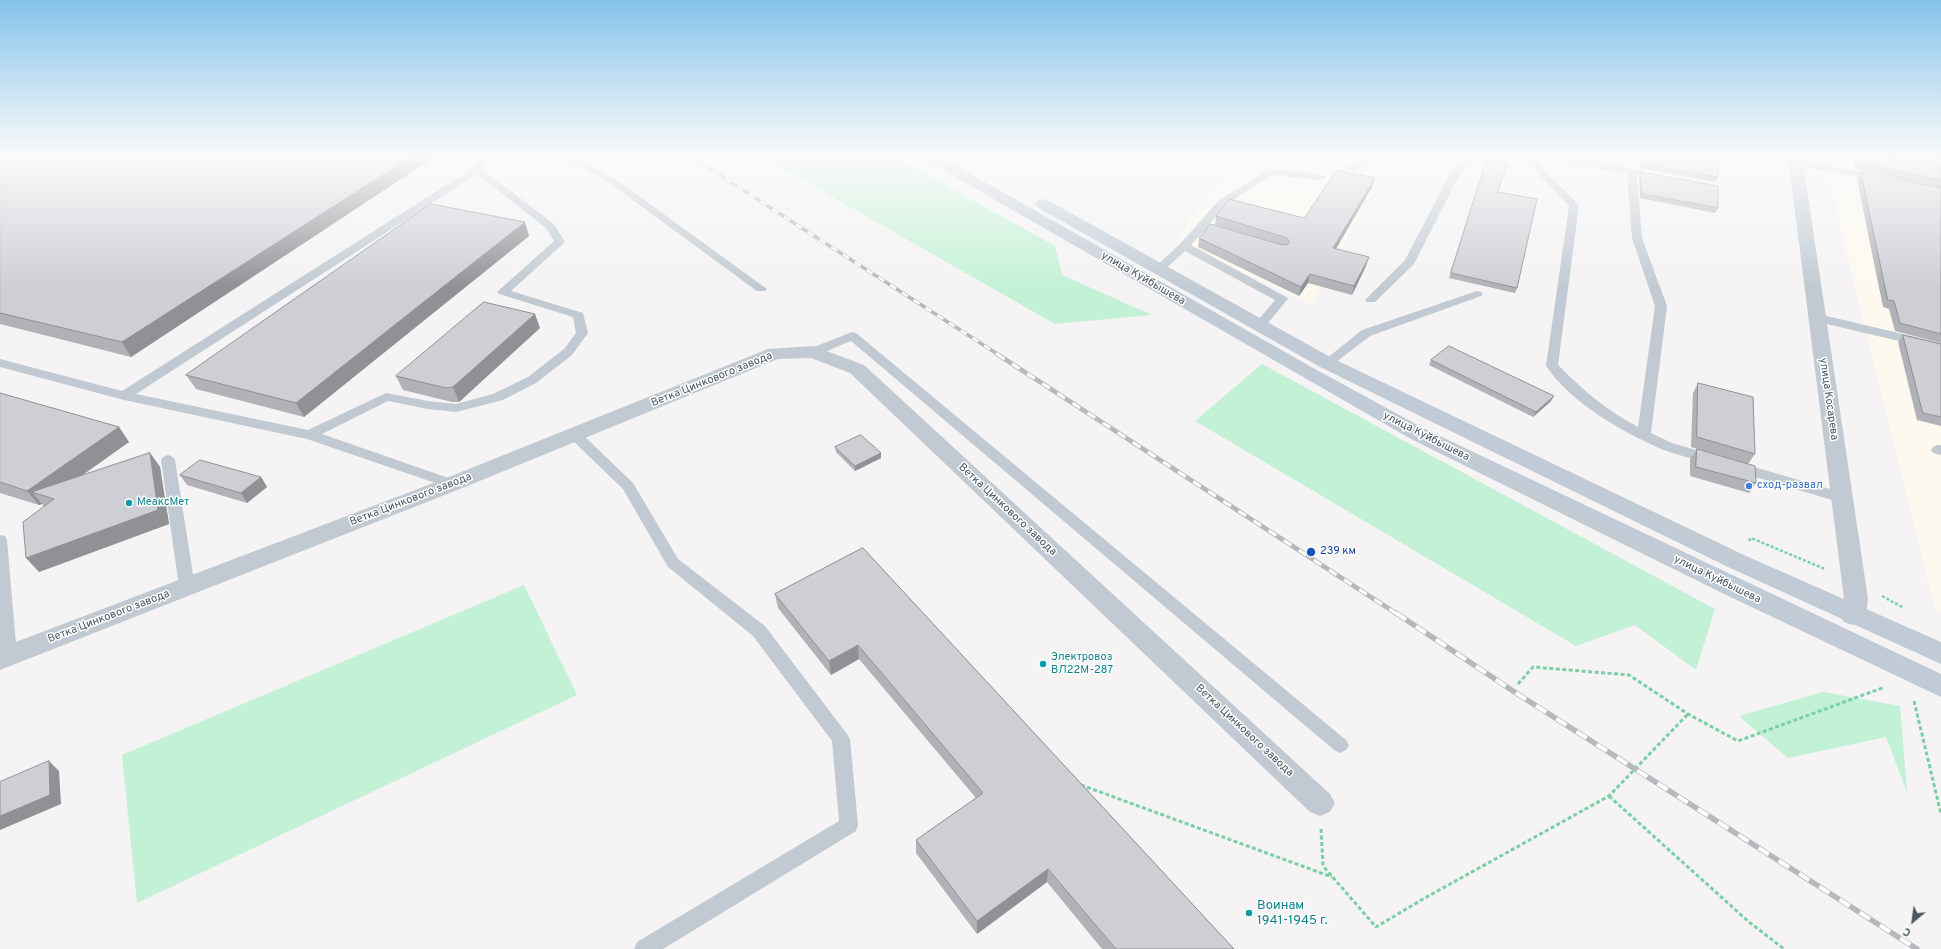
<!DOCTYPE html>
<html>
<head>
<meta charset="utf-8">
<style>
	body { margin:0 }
	#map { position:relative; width:1941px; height:949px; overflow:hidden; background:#f5f3f3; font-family:Overpass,sans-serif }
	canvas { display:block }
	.north { position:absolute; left:1893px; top:901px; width:40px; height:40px; -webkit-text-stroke:3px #fff; paint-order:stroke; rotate:209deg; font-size:11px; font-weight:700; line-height:16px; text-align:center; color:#4a5661 }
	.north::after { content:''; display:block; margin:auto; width:14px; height:18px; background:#4a5661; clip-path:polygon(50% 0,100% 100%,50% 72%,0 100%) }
</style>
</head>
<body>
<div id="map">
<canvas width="1941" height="949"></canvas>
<div class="north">С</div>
</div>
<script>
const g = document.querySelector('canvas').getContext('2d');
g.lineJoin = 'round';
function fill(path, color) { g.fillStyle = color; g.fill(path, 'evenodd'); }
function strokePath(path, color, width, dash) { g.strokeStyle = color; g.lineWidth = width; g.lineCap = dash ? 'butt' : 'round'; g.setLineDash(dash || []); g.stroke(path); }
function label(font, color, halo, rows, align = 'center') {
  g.font = font + ' Overpass,sans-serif'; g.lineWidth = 3; g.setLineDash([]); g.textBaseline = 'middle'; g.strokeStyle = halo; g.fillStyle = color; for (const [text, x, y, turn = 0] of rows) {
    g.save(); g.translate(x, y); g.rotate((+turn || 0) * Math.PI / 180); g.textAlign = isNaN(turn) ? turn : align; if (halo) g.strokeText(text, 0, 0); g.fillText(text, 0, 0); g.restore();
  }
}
fill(new Path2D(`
	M 1248,156 L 1377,183 L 1312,305 L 1176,241 L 1190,219 Z
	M 1823,156 L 1941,156 L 1941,612 L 1935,609 Z`), '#fdf9ef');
fill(new Path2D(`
	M 761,156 L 893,156 L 1055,246 L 1062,275 L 1152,315 L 1055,324 Z
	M 1262,364 L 1715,609 L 1696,670 L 1635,625 L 1576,646 L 1195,421 Z
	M 524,585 L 577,695 L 137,903 L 122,755 Z
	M 1823,692 L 1900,706 L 1907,792 L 1886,737 L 1788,758 L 1739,716 Z`), '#c3f1d5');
strokePath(new Path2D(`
	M 1749,541 L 1751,538 L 1825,569
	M 1882,596 L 1904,608`), '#7ad0a6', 2.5, [3, 2]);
strokePath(new Path2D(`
	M 1518,684 L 1533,667 L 1629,675 L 1688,714 L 1738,741 L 1885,687
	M 1914,701 L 1941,814
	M 1081,785 L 1332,877
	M 1609,796 L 1749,922 L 1784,949
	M 1321,829 L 1323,866 L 1376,927 L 1423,899 L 1609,796 L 1688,714`), '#7ad0a6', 3, [4, 2.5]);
fill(new Path2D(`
	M 479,156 L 488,156 L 482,169 L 554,224 L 565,242 L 511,291 L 583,313 L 588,333 L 572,355 L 536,383 L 503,400 L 456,412 L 428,409 L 388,401 L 322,434 L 457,481 L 459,484 L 457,487 L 452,489 L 447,487 L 307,439 L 124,400 L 0,367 L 0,359 L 122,391 L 473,168 ZM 477,174 L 546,228 L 554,241 L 497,292 L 499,294 L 573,317 L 576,333 L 564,349 L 528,377 L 493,394 L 456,404 L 428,401 L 386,393 L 308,430 L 136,394 Z
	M 558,156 L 570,156 L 614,178 L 767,289 L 765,291 L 757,291 L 608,182 Z
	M 1293,156 L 1305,156 L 1300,159 Z
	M 1364,156 L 1375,156 L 1355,170 L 1349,170 L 1347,168 L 1349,166 Z
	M 1471,156 L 1482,156 L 1461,172 L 1414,264 L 1375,302 L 1367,302 L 1365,300 L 1405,260 L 1452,170 Z
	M 1521,156 L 1530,156 L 1579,205 L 1558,365 C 1583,390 1607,411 1638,427 L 1655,306 L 1632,238 L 1627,174 L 1550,159 L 1545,156 C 1569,153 1619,165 1643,171 L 1645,173 L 1643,175 L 1637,175 L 1642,238 L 1667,306 L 1651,433 L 1672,443 L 1716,456 L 1718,459 L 1716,462 L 1711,464 C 1695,459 1677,455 1661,449 C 1621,431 1571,403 1546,366 L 1569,206 Z
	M 1796,159 L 1878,175 L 1883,178 L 1878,181 L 1793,164 L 1791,162 Z
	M 1270,169 L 1321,174 L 1326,177 L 1321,180 L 1272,175 L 1227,204 L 1191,245 L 1286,297 L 1288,299 L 1286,301 L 1264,328 L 1260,329 L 1254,325 L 1275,300 L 1185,251 L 1163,271 L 1155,271 L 1153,269 L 1180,244 L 1219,200 Z
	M 1477,291 L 1481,292 L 1483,294 L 1481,296 L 1370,336 L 1331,366 L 1323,366 L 1321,363 L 1362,330 Z
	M 1818,314 L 1941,343 L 1941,351 L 1814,321 L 1812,318 Z
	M 852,332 L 856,333 L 1346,740 L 1349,745 L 1346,750 L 1340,753 L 1334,750 L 851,341 L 817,355 L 813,356 L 807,352 L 809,349 Z
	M 575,431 L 580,432 L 633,483 L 678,559 L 765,626 L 847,734 L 850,739 L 858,825 L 856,831 L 663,949 L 634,949 L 637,942 L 839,821 L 832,741 L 753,636 L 668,567 L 623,489 L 570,438 L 568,435 L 570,432 Z
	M 1938,445 L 1941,445 L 1941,455 L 1933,453 L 1931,450 L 1933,447 Z
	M 168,455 L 173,457 L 175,460 L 195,587 L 193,591 L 187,593 L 181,591 L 179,587 L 161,460 L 163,457 Z
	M 1737,462 L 1847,494 L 1849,498 L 1847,502 L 1842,503 L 1732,470 L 1730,467 L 1732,464 Z
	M 0,535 L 5,536 L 7,540 L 17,656 L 15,661 L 9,663 L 3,661 L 1,656 L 0,646 Z`), '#c1cad2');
fill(new Path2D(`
	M 813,346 L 864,365 L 1330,794 L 1335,803 L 1330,812 L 1320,816 L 1310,812 L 850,373 L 811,358 L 778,359 L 460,489 L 0,670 L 0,648 L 444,479 L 768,349 Z`), '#c1cad2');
fill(new Path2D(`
	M 1788,156 L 1802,156 L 1868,599 L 1866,615 L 1862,622 L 1853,625 L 1844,622 L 1840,615 L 1844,599 Z`), '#c1cad2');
fill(new Path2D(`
	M 922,156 L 939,156 L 1315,369 L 1425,429 L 1941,674 L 1941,697 L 1722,593 L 1411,439 L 924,159 Z
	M 1043,199 L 1049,201 L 1334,359 L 1744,555 L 1941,642 L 1941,664 L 1728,567 L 1320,367 L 1037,207 L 1035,204 L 1037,201 Z`), '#c1cbd6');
const railFar2 = new Path2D(`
	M 690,156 L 999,355`);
const railFar1 = new Path2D(`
	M 997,354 L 1397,614`);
const rail = new Path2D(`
	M 1396,613 L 1513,691 L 1917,949`);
strokePath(railFar2, '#b5b8bd', 3.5);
strokePath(railFar1, '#b5b8bd', 4.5);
strokePath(rail, '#b5b8bd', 5.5);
strokePath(railFar2, '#fff', 2.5, [7]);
strokePath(railFar1, '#fff', 3, [9]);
strokePath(rail, '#fff', 4, [12]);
fill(new Path2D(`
	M 0,156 L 436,156 L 131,357 L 0,324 Z
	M 1447,156 L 1459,156 L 1458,158 Z
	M 1640,156 L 1719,156 L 1718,177 L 1716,182 L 1640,168 L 1641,162 L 1639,162 Z
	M 1856,156 L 1867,156 L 1886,159 L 1885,156 L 1931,156 L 1941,157 L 1941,188 L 1855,169 L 1854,160 Z
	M 1487,159 L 1498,192 L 1517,288 L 1515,293 L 1449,278 Z
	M 1641,172 L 1718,208 L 1715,213 L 1640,198 L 1639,177 Z
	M 1861,172 L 1941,188 L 1941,343 L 1895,331 L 1889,309 L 1883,307 L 1857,179 Z
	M 1372,187 L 1336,249 L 1366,266 L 1352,295 L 1308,283 L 1299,296 L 1198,247 L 1199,238 L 1279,244 L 1215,225 L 1216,216 L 1304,218 Z
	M 529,236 L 304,417 L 196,389 L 186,375 Z
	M 540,328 L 459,402 L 452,402 L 403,390 L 396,376 Z
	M 1903,335 L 1941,344 L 1941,426 L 1917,420 L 1898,342 Z
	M 1431,360 L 1551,401 L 1533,417 L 1429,365 Z
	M 1698,383 L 1755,454 L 1748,464 L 1691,447 L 1693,393 Z
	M 0,393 L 119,427 L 129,442 L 81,476 L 150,453 L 160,467 L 169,524 L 39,572 L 44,507 L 42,504 L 39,505 L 0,493 Z
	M 835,447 L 881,453 L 881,458 L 855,471 L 836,452 Z
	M 1697,449 L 1756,483 L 1749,493 L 1690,476 L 1690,459 Z
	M 180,475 L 261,477 L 267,487 L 247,503 L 187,485 Z
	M 863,548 L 1234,949 L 1102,949 L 1047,882 L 977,934 L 916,853 L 916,840 L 976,798 L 859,659 L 831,675 L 778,608 L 775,594 Z`), '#b0b2b7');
fill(new Path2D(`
	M 412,156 L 436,156 L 131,357 L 122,342 Z
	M 1375,178 L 1372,187 L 1331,257 L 1333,248 Z
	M 525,222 L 529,236 L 304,417 L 296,403 Z
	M 1369,257 L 1366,266 L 1352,295 L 1354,286 Z
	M 1310,274 L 1308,283 L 1299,296 L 1301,287 Z
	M 535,314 L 540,328 L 459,402 L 453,387 Z
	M 1554,396 L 1551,401 L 1533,417 L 1536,412 Z
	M 119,427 L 129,442 L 50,498 L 32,492 L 42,504 L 39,505 L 27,491 Z
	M 150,453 L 160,467 L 169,524 L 39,572 L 26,558 Z
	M 881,453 L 881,458 L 855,471 L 855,466 Z
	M 261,477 L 267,487 L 247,503 L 241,493 Z
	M 858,645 L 859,659 L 831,675 L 829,661 Z
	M 49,761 L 59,771 L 61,804 L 0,830 L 0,816 Z
	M 1048,869 L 1047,882 L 977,934 L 977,921 Z`), '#909195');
const building = new Path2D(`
	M 0,156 L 412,156 L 122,342 L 0,313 Z
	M 1641,156 L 1719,156 L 1718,177 L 1642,164 L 1643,158 L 1641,157 Z
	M 1858,156 L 1867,156 L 1892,160 L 1890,156 L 1931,156 L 1941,157 L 1941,180 L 1859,163 Z
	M 1487,159 L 1507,163 L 1498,192 L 1537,199 L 1517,288 L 1451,273 Z
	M 1337,170 L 1375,178 L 1333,248 L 1369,257 L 1354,286 L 1310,274 L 1301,287 L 1199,238 L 1210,224 L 1279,244 L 1287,245 L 1289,242 L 1287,238 L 1216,216 L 1229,199 L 1304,218 Z
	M 1641,172 L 1718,186 L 1718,208 L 1642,194 Z
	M 1861,172 L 1941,188 L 1941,334 L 1900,323 L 1894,301 L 1888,300 Z
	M 431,204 L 525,222 L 296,403 L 186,375 Z
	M 484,302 L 535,314 L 453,387 L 446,388 L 396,376 Z
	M 1903,335 L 1941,344 L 1941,417 L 1923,413 Z
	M 1449,346 L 1554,396 L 1536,412 L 1431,360 Z
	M 1698,383 L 1753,397 L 1755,454 L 1697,437 Z
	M 0,393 L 119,427 L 27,491 L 0,482 Z
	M 861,435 L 881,453 L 855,466 L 835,447 Z
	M 1697,449 L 1755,466 L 1756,483 L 1696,467 Z
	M 150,453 L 158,510 L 26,558 L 23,522 L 54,499 L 32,492 Z
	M 200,460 L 261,477 L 241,493 L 180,475 Z
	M 863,548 L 1234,949 L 1116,949 L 1048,869 L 977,921 L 916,840 L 983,793 L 858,645 L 829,661 L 775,594 Z
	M 49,761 L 50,795 L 0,816 L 0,782 Z`);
fill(building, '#cdcfd5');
strokePath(building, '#909195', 1);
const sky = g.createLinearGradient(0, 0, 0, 288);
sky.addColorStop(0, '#85c3ea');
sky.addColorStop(0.54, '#fafafa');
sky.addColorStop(1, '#fafafa00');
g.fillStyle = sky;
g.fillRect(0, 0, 1941, 288);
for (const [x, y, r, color] of [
	[1749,486,4,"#3f7fe0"],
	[129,503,4,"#0f9aa8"],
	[1311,552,5,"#1a4fb4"],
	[1043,664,4,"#0f9aa8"],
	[1249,913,4,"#0f9aa8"]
]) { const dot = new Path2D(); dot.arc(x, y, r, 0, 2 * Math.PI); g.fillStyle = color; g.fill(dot); strokePath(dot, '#fff', 1.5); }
label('11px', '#4a5661', '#fff', [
	["улица Куйбышева",1143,279,30],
	["Ветка Цинкового завода",712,380,-22],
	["улица Косарева",1828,399,82],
	["улица Куйбышева",1426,437,27],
	["Ветка Цинкового завода",411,500,-21],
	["Ветка Цинкового завода",1007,510,43],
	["улица Куйбышева",1717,580,26],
	["Ветка Цинкового завода",109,617,-21],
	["Ветка Цинкового завода",1244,731,43]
]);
label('11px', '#366cbe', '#fff', [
	["сход-развал",1757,486]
], 'left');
label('11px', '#0d838f', '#fff', [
	["МеаксМет",137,503],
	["Электровоз",1051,658],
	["ВЛ22М-287",1051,671]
], 'left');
label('11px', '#164399', '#fff', [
	["239 км",1320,552]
], 'left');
label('13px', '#0d838f', '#fff', [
	["Воинам",1257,906],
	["1941-1945 г.",1257,921]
], 'left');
</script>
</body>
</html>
